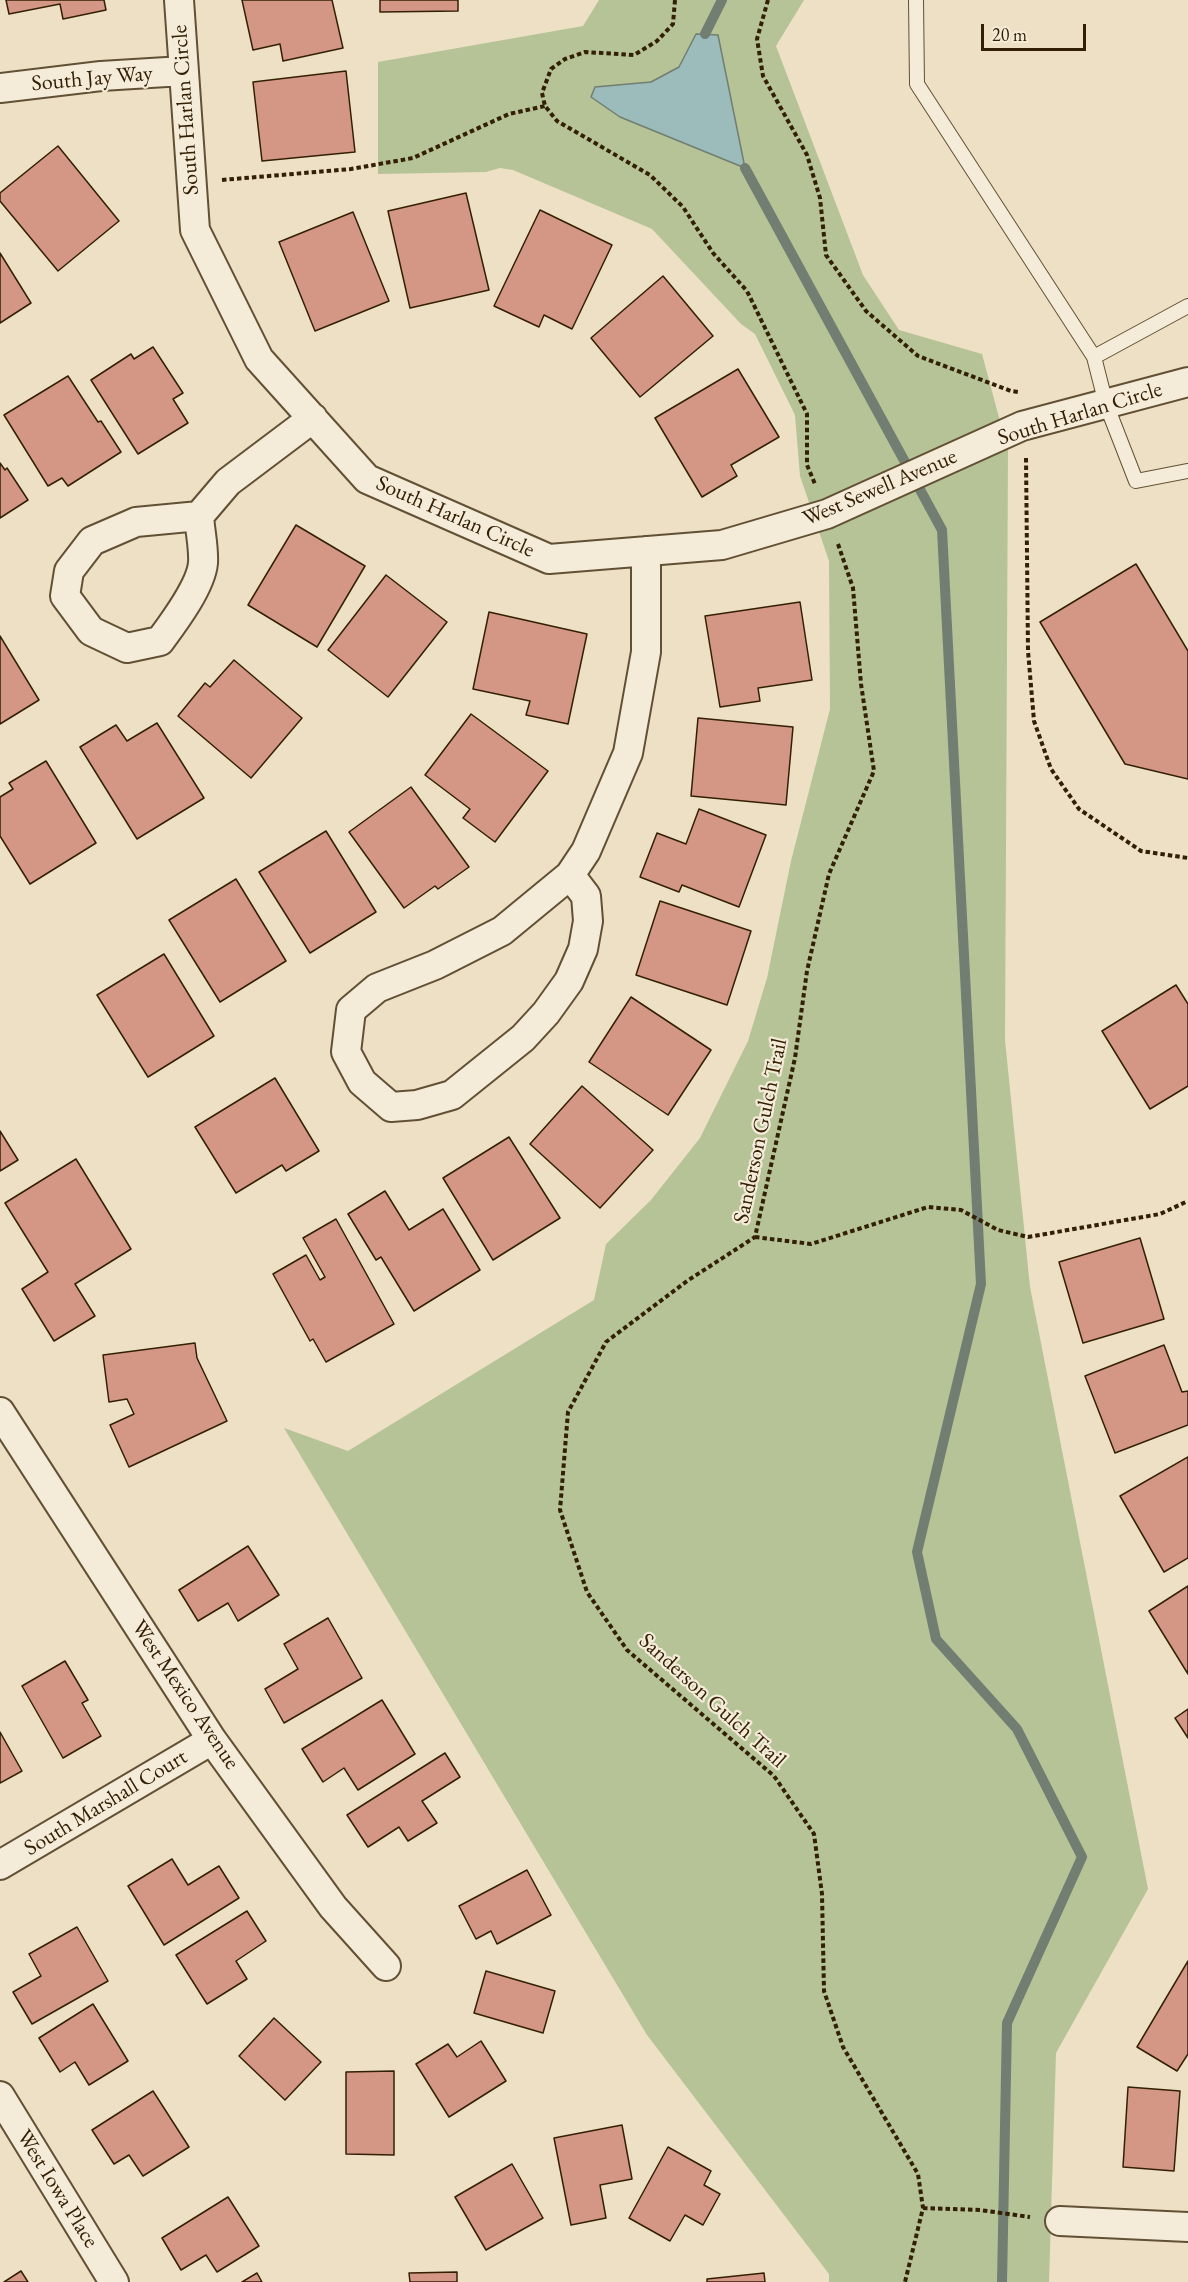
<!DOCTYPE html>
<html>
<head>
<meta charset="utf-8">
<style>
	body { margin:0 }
	#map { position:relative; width:1188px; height:2282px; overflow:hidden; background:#eee0c5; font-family:"EB Garamond",serif }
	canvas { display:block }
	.scale { position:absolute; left:981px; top:24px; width:105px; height:27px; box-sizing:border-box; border:3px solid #332004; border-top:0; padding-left:8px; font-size:18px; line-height:21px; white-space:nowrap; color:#332004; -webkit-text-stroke:4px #f4ebd9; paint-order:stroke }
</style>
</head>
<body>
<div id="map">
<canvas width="1188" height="2282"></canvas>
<div class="scale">20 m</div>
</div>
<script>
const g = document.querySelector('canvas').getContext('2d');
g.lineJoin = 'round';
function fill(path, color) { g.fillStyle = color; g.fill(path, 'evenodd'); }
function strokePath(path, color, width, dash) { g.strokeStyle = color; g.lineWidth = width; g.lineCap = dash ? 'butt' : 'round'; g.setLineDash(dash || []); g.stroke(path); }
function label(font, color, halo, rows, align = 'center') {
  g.font = font + ' "EB Garamond",serif'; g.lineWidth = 4.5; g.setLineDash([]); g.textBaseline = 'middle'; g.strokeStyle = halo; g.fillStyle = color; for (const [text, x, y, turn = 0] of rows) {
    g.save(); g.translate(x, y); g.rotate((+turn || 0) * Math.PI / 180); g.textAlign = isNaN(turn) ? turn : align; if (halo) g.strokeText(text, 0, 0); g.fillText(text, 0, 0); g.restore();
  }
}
fill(new Path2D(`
	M 599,0 L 804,0 L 776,46 L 863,275 L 899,330 L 982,354 L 1008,451 L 1005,1040 L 1030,1287 L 1148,1889 L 1056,2053 L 1049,2282 L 829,2282 L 829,2274 L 647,2035 L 284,1428 L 348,1451 L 594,1300 L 606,1244 L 651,1200 L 700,1138 L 748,1041 L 767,978 L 791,861 L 830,709 L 829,561 L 800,476 L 795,415 L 755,334 L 741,324 L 652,229 L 513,170 L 500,168 L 486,172 L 378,174 L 378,62 L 583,26 Z`), '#b5c397');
const water = new Path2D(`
	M 696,34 L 718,35 L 745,168 L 620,117 L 591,97 L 595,87 L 651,82 L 679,67 Z`);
fill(water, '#9bbcba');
strokePath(water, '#717e71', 1.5);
strokePath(new Path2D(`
	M 705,34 L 722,0
	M 745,168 L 942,530 L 981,1284 L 917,1552 L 936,1639 L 1017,1729 L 1082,1857 L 1007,2023 L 1002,2282`), '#717e71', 10);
const building = new Path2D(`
	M 6,0 L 104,0 L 106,10 L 63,19 L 60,4 L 9,14 Z
	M 242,0 L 332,0 L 343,48 L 283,61 L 280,44 L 253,50 Z
	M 380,0 L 458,0 L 458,11 L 380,12 Z
	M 346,71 L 355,152 L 262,161 L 253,82 Z
	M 58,146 L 119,221 L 58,271 L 0,201 L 0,193 Z
	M 466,193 L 489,290 L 410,308 L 388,211 Z
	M 540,210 L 612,245 L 572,329 L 544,315 L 539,327 L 494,306 Z
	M 353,212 L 389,301 L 315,331 L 279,242 Z
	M 0,253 L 31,303 L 0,323 Z
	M 663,276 L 713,336 L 640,397 L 591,338 Z
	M 153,347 L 183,393 L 173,399 L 188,423 L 138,454 L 91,380 L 131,354 L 134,359 Z
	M 738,369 L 779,437 L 731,465 L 737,476 L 702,497 L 655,418 Z
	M 68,376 L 98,422 L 101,421 L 121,452 L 68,486 L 62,478 L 48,486 L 4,415 Z
	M 0,463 L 5,470 L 7,468 L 28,500 L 0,518 Z
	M 296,525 L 365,566 L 317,647 L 248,605 Z
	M 1136,564 L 1188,651 L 1188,779 L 1125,764 L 1040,622 Z
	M 386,575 L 447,622 L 388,697 L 328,650 Z
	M 800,602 L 812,680 L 758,688 L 760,701 L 720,707 L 705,616 Z
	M 489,612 L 587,634 L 568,724 L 526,715 L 530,701 L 473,689 Z
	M 0,636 L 39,700 L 0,724 Z
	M 234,660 L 302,718 L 251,778 L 178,716 L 205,683 L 210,687 Z
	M 471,714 L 548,771 L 495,842 L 463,818 L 470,809 L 425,775 Z
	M 698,718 L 793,727 L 786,805 L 691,796 Z
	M 157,723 L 204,798 L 137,839 L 80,747 L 116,725 L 127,741 Z
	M 46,761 L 96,843 L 30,884 L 0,836 L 0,797 L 13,789 L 9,783 Z
	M 411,787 L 469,867 L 438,889 L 435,886 L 404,908 L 349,832 Z
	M 699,809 L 766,835 L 739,907 L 682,885 L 679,892 L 640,877 L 657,833 L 686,844 Z
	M 326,831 L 376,912 L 310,953 L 259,872 Z
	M 236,879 L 286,961 L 220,1002 L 169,920 Z
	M 660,901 L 751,931 L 727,1005 L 636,975 Z
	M 164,954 L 214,1036 L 148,1077 L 97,995 Z
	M 1176,985 L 1188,1004 L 1188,1086 L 1150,1109 L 1102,1031 Z
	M 631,997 L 711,1050 L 668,1115 L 589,1062 Z
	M 275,1078 L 319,1151 L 286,1171 L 282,1165 L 236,1193 L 195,1127 Z
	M 582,1086 L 653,1150 L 600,1208 L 530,1144 Z
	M 0,1131 L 18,1160 L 0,1171 Z
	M 509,1137 L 560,1218 L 493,1260 L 443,1178 Z
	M 76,1159 L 131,1249 L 75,1284 L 95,1316 L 54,1341 L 22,1289 L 48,1272 L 5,1203 Z
	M 385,1191 L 409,1230 L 443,1209 L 480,1270 L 414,1311 L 381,1257 L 376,1260 L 348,1214 Z
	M 336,1219 L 394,1324 L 326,1362 L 313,1339 L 310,1341 L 273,1274 L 306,1255 L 320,1280 L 325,1277 L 303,1238 Z
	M 1140,1238 L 1164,1319 L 1083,1343 L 1059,1262 Z
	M 195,1343 L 197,1358 L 227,1421 L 129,1467 L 110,1425 L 134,1414 L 127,1399 L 109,1402 L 103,1355 Z
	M 1164,1345 L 1182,1392 L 1188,1391 L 1188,1425 L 1115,1453 L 1085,1376 Z
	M 1188,1457 L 1188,1558 L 1164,1572 L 1120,1496 Z
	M 248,1546 L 279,1595 L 238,1621 L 228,1603 L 198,1621 L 179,1590 Z
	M 1188,1586 L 1188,1674 L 1149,1611 Z
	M 328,1618 L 362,1678 L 284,1723 L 265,1689 L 298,1669 L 284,1644 Z
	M 65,1661 L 88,1700 L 82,1703 L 101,1736 L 63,1758 L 22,1686 Z
	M 382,1700 L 415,1754 L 358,1790 L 344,1768 L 323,1782 L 302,1749 Z
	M 1188,1709 L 1188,1738 L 1175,1718 Z
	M 0,1732 L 22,1771 L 0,1783 Z
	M 445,1753 L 460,1777 L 422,1801 L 437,1823 L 408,1841 L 399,1827 L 368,1847 L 347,1815 Z
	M 172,1859 L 188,1885 L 219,1866 L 239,1898 L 164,1945 L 128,1886 Z
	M 527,1870 L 551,1915 L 497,1944 L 491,1931 L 476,1939 L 459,1906 Z
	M 247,1911 L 266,1941 L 236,1961 L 247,1979 L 207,2004 L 176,1955 Z
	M 77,1927 L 108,1981 L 32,2024 L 13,1992 L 41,1976 L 29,1954 Z
	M 1188,1961 L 1188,2054 L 1177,2071 L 1137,2047 Z
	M 486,1971 L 555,1991 L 543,2033 L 474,2013 Z
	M 93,2004 L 128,2061 L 89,2085 L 75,2062 L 60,2072 L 39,2038 Z
	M 274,2018 L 321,2062 L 285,2100 L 239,2056 Z
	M 481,2041 L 506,2081 L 449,2117 L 416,2064 L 448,2044 L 457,2057 Z
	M 394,2071 L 394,2155 L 346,2154 L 346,2072 Z
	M 1128,2087 L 1180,2091 L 1174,2171 L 1123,2167 Z
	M 153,2091 L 189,2147 L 143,2176 L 129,2155 L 114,2164 L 92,2130 Z
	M 622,2125 L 632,2179 L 600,2185 L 606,2218 L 571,2225 L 554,2138 Z
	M 668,2147 L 711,2171 L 704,2185 L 720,2194 L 703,2225 L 685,2215 L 670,2241 L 629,2218 Z
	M 512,2164 L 543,2218 L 486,2250 L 455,2197 Z
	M 228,2197 L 259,2246 L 217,2272 L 206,2255 L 181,2270 L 162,2238 Z
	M 21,2271 L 28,2282 L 4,2282 Z
	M 457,2272 L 457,2282 L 410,2282 L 409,2273 Z
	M 257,2273 L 262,2282 L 242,2282 Z
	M 764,2273 L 765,2282 L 707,2282 L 707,2279 Z`);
fill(building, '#d59785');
strokePath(building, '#332004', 1.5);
const service = new Path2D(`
	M 916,0 L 917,84 L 1094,357 L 1188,306
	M 1094,357 L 1106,404 L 1136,481 L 1187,471`);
const minor = new Path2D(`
	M 179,0 L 195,230 L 259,359 L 367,479 L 549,559 L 722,545 L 827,514 L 1022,426 L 1188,382
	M 0,88 L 101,76 L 183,71
	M 199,516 C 200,531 204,548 203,563 C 201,586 174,622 160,641 L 127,648 L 91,631 L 65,596 L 69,571 L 92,541 L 136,522 L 199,516 L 228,482 L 313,418
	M 570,875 L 586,896 L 588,921 L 583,949 L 569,981 L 546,1013 L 523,1038 L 452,1095 L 417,1105 L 391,1107 L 362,1082 L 346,1052 L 351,1010 L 377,988 L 435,965 L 502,931 L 570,875 L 586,851 L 628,753 L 646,652 L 646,551
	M 0,1412 L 212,1740 L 333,1907 L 386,1966
	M 0,1865 L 212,1740
	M 0,2096 L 114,2282
	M 1060,2221 L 1188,2227`);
strokePath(service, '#625034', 16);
strokePath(minor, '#625034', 32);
strokePath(new Path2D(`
	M 675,0 L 673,24 L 657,41 L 634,55 L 585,52 L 565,59 L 551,69 L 542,93 L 545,106 L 557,121 L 650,175 L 683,207 L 713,253 L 747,291 L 807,414 L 807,465 L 815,484
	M 768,0 L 757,39 L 763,76 L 807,155 L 820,198 L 826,255 L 866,311 L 918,356 L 1011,391 L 1018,392
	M 222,180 L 351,169 L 413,158 L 509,114 L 545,106
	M 1026,458 L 1028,651 L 1034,721 L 1051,769 L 1079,809 L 1141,851 L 1188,858
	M 838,544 L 853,588 L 861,684 L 874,771 L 829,874 L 807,971 L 795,1058 L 755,1237 L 687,1281 L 606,1342 L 568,1412 L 560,1510 L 587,1592 L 627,1650 L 774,1776 L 814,1834 L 822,1894 L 824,1991 L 843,2047 L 918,2174 L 923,2208 L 905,2282
	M 755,1237 L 811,1244 L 928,1207 L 961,1210 L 998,1230 L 1028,1237 L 1160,1214 L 1188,1201
	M 923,2208 L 980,2210 L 1030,2217`), '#332004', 4, [4.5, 3]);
strokePath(service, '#f4ebd9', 14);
strokePath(minor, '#f4ebd9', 28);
label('22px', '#332004', '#f4ebd9', [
	["South Jay Way",92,79,-5],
	["South Harlan Circle",186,110,-94],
	["South Harlan Circle",1080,414,-17],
	["West Sewell Avenue",880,488,-23],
	["South Harlan Circle",455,517,24],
	["Sanderson Gulch Trail",761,1131,-78],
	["West Mexico Avenue",185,1695,56],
	["Sanderson Gulch Trail",712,1701,42],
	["South Marshall Court",106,1803,-31],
	["West Iowa Place",57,2189,58]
]);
</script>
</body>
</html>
